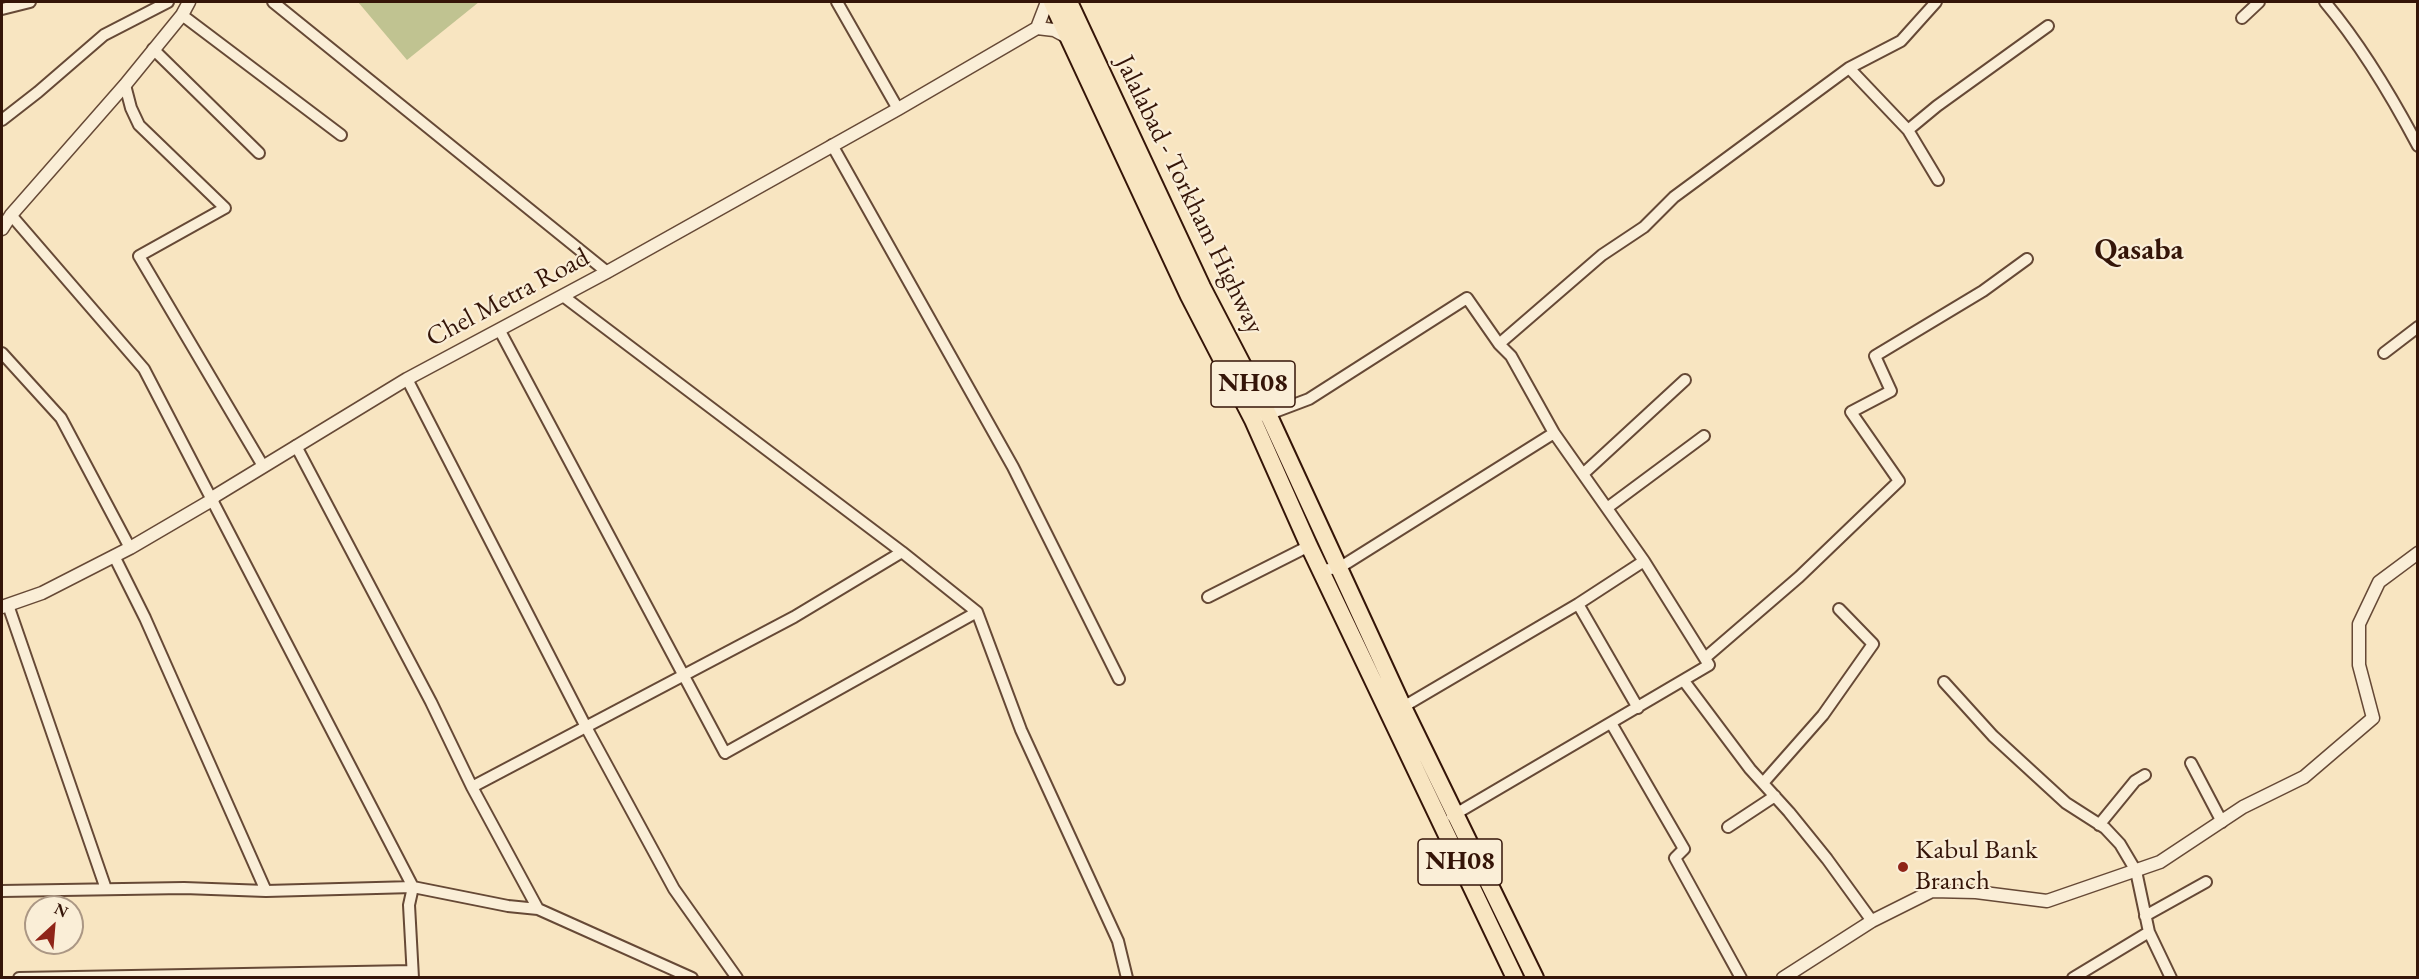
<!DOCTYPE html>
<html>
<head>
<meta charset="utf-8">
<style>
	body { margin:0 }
	#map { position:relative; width:2419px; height:979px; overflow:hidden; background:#f8e5c1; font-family:"EB Garamond",serif }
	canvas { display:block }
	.frame { position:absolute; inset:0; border:3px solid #351508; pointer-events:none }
	.north { position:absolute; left:24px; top:895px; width:60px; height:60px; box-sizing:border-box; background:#faeed7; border:2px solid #ab9784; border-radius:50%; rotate:26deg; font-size:16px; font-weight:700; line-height:24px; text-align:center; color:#351508 }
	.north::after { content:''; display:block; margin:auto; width:21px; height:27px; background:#8f2418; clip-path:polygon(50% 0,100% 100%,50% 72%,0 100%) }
</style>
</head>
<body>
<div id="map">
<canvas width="2419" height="979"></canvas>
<div class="frame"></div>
<div class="north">N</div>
</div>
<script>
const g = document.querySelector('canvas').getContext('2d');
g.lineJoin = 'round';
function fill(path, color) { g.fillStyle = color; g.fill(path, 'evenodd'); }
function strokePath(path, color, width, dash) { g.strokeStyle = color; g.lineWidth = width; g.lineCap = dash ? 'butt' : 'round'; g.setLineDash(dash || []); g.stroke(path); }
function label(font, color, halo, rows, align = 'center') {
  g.font = font + ' "EB Garamond",serif'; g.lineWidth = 4.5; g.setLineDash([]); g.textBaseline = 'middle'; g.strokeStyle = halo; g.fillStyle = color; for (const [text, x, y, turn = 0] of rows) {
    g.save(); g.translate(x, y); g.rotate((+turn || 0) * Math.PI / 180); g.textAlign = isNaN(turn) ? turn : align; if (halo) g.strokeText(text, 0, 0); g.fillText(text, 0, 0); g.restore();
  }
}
fill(new Path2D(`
	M 358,2 L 479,2 L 407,60 Z`), '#c0c391');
const minor = new Path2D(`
	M 273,2 L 607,272
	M 837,2 L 898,109
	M 2325,2 C 2362,46 2391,95 2418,146
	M 2,9 L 30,2
	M 182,15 L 341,135
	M 2242,18 L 2259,2
	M 153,49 L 259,153
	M 1849,68 L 1908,130 L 1938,180
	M 125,85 L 131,108 L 139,125 L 225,208 L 139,256 L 263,466
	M 2,120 L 38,92 L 104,35 L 168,2
	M 1908,130 L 1937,106 L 2048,26
	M 832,145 L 1013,467 L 1119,679
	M 11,215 L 144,369 L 413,887 L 409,905 L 413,978
	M 563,296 L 902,552 L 977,612 L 1021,730 L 1118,941 L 1127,978
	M 500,331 L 725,753 L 977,612
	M 1499,344 L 1602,255 L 1644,227 L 1674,197 L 1849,68 L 1901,41 L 1936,2
	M 2,353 L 61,418 L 130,548
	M 2384,353 L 2418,327
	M 407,379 L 586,727 L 674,889 L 737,978
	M 1264,416 L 1309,399 L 1467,298 L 1499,344 L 1511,356 L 1554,433 L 1644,561 L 1709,665 L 1452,816
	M 296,446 L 431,702 L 472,787 L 538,909
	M 1583,474 L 1685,380
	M 1607,508 L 1704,436
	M 114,556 L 145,618 L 266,891
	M 1321,570 L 1339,568 L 1554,433
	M 1208,597 L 1309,546
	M 1578,604 L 1638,708
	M 8,605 L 106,889
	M 1705,658 L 1799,577 L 1899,481 L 1851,412 L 1891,391 L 1875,356 L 1983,291 L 2027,259
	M 1684,681 L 1750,769 L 1789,812 L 1827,859 L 1872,921
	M 1944,682 L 1993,736 L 2066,803 L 2105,828 L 2120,844 L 2136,871 L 2149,932 L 2171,978
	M 1397,707 L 1403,707 L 1578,604 L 1644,561
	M 1611,723 L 1684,849 L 1675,858 L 1741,978
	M 2191,763 L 2222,822
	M 1763,783 L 1823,715 L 1873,644 L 1839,609
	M 472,787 L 794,617 L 902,552
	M 2099,825 L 2135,781 L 2145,775
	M 1728,827 L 1775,796
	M 2,891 L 184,888 L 266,891 L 413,887 L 508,906 L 538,909 L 692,978
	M 2145,916 L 2206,882
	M 19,978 L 412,971
	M 2073,978 L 2149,932`);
const tertiary = new Path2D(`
	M 1037,28 L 1054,30 L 1067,37
	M 1037,28 L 1047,2
	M 2,229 L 11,215 L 125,85 L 182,15 L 189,2
	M 2,607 L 42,593 L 130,548 L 212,500 L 215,496 L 407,379 L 607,272 L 898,109 L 1037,28
	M 1783,978 L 1872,921 L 1932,891 L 1976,892 L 2047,901 L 2160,862 L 2243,807 L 2304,777 L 2373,718 L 2359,665 L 2359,624 L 2379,582 L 2418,553`);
const trunk = new Path2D(`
	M 1052,2 L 1189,296 L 1253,420 L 1309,546 L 1515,978
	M 1069,2 L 1202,287 L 1268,414 L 1403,707 L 1535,978`);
strokePath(minor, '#664936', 14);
strokePath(tertiary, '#664936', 15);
strokePath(trunk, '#351508', 20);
strokePath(minor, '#faeed7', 10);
strokePath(tertiary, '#faeed7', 12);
strokePath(trunk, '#f8e5c1', 16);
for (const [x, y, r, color] of [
	[1903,867,6,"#8f2418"]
]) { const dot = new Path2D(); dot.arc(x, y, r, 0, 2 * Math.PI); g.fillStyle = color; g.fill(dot); strokePath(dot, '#faeed7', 2); }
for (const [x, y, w] of [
	[1253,384,84],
	[1460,862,84]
]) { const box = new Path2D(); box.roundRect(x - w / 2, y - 23, w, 46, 4.5); g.fillStyle = '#faeed7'; g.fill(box); strokePath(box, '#351508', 1.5); }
label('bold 26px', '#351508', null, [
	["NH08",1253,384],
	["NH08",1460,862]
]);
label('27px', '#351508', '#faeed7', [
	["Jalalabad - Torkham Highway",1189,195,64],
	["Chel Metra Road",508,298,-28]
]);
label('27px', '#351508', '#faeed7', [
	["Kabul Bank",1915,851],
	["Branch",1915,882]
], 'left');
label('bold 30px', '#351508', '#faeed7', [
	["Qasaba",2139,251]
]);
</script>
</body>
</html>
